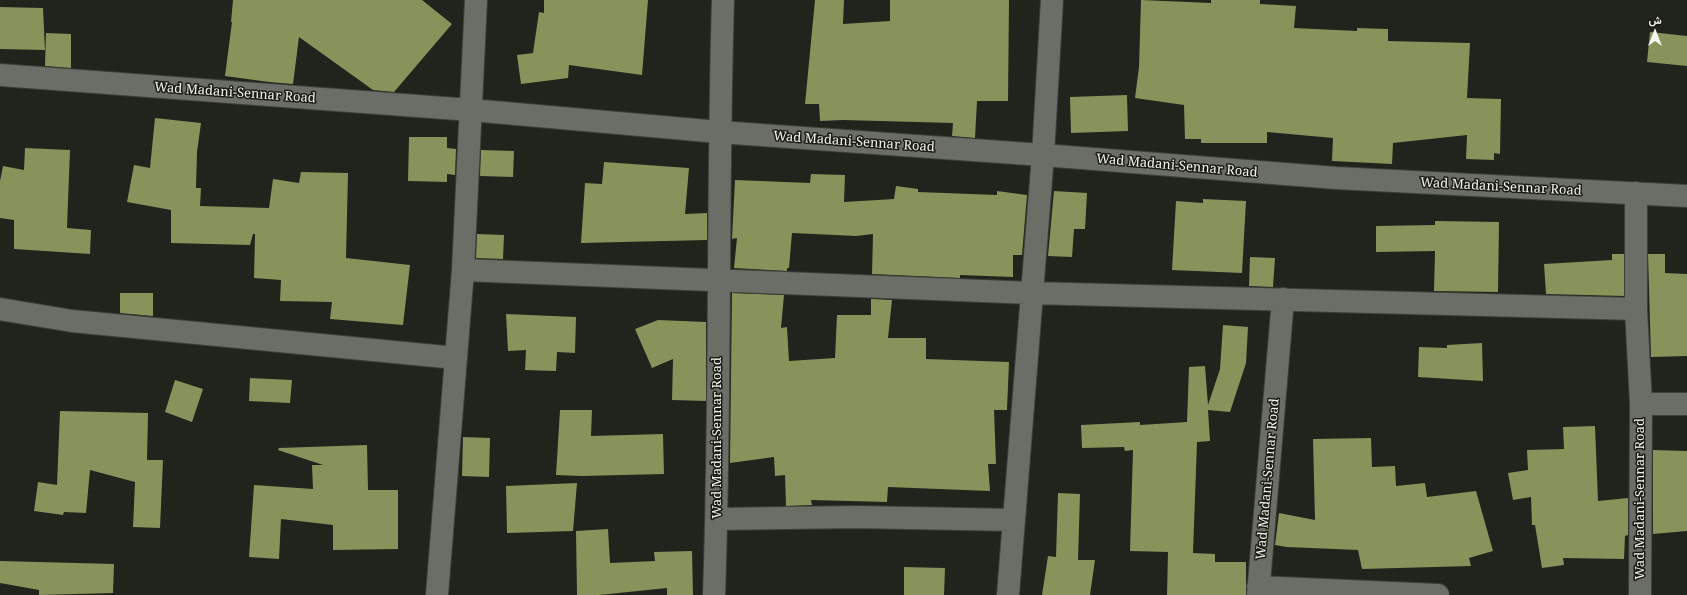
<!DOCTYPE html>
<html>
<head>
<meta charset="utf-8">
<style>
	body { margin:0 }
	#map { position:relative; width:1687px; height:595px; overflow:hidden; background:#21231d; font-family:"Noto Serif",Vazirmatn,serif }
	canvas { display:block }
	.north { position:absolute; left:1635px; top:12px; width:40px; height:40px; -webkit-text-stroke:3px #181a13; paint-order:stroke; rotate:0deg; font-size:11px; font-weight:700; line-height:16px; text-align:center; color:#f4f5f1 }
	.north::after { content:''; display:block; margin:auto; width:14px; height:18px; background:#f4f5f1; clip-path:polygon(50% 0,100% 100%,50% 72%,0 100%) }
</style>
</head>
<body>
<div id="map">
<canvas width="1687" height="595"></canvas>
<div class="north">ش</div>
</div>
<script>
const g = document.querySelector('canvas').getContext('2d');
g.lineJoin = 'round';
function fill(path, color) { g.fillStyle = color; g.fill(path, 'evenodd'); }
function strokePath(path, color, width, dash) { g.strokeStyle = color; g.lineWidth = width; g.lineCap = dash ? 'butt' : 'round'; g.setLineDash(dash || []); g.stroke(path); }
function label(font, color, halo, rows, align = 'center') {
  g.font = font + ' "Noto Serif",serif'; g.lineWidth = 3; g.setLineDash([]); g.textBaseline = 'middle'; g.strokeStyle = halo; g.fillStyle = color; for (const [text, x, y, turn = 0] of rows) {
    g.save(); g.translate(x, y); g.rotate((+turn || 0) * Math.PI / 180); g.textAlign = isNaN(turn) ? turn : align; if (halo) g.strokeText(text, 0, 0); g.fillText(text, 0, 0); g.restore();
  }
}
fill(new Path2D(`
	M 233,0 L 422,0 L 452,24 L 394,92 L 373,90 L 299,37 L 293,84 L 269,82 L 225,76 L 232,22 L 231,22 Z
	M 544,0 L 648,0 L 642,75 L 569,65 L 568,78 L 521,84 L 517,55 L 533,53 L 539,12 L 544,13 Z
	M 815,0 L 844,0 L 843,24 L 890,21 L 890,0 L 1009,0 L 1008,101 L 977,101 L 975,138 L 952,136 L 953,123 L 843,120 L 820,121 L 819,104 L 805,104 Z
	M 1141,0 L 1211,3 L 1211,0 L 1260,0 L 1260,4 L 1296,6 L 1294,28 L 1357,31 L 1357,28 L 1388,29 L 1388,41 L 1470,43 L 1467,98 L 1501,99 L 1500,154 L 1494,153 L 1494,160 L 1466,159 L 1467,135 L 1393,143 L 1392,164 L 1332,161 L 1333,138 L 1267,132 L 1267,143 L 1201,143 L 1201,139 L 1185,139 L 1184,105 L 1135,98 L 1139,67 Z
	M 0,7 L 43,8 L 45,50 L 0,49 Z
	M 1650,32 L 1687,36 L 1687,66 L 1647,62 Z
	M 46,33 L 71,34 L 71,68 L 45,66 Z
	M 1127,95 L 1128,131 L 1071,133 L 1070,97 Z
	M 155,118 L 201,123 L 197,152 L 196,188 L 201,188 L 200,206 L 269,208 L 273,179 L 299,183 L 301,172 L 348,173 L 346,258 L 410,265 L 403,325 L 330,319 L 332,302 L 280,301 L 281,280 L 254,278 L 255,234 L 253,234 L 250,245 L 171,243 L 171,210 L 127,202 L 134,165 L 150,168 Z
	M 409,137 L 447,137 L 447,148 L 456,149 L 455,175 L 447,174 L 447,182 L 408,181 Z
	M 25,148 L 70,150 L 67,228 L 91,230 L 90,254 L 14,249 L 14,220 L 0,218 L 0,181 L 3,166 L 24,170 Z
	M 481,150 L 514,151 L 513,177 L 480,176 Z
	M 604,162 L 689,168 L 685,214 L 707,213 L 707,240 L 581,243 L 585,183 L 602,184 Z
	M 811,174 L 845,175 L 844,202 L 894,199 L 896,186 L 918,189 L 918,192 L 997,195 L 997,191 L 1027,195 L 1022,255 L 1013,255 L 1013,277 L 960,275 L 960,278 L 872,274 L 873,234 L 856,236 L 792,233 L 789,268 L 787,268 L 787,271 L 734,268 L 737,238 L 732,239 L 735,180 L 810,183 Z
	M 1054,191 L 1087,193 L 1085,229 L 1074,229 L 1072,257 L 1048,256 Z
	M 1203,199 L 1246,201 L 1242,273 L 1172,270 L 1176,201 L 1203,203 Z
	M 1435,221 L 1499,222 L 1498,292 L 1434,291 L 1435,251 L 1376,252 L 1376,226 L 1435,225 Z
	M 477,234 L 504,235 L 503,259 L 476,258 Z
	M 1612,254 L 1624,254 L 1624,296 L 1546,294 L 1544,264 L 1612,260 Z
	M 1648,254 L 1665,254 L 1665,273 L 1687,274 L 1687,356 L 1651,357 Z
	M 1250,257 L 1275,258 L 1273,287 L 1249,286 Z
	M 120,293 L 153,293 L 153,316 L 120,313 Z
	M 732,293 L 784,295 L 781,328 L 787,327 L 789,361 L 835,358 L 837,315 L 871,315 L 871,299 L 892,300 L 888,338 L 926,338 L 926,359 L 1009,362 L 1007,410 L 994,410 L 996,464 L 988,464 L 990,491 L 888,487 L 887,502 L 811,500 L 812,505 L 786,506 L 785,475 L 775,476 L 774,457 L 730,463 Z
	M 506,314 L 576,317 L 575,353 L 557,352 L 556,371 L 525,370 L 526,350 L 508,351 Z
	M 658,320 L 706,322 L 706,401 L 672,400 L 673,359 L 652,368 L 635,329 Z
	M 1223,325 L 1248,327 L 1246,363 L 1230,412 L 1208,410 L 1210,441 L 1197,442 L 1193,553 L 1215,554 L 1215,562 L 1246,562 L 1246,595 L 1167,595 L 1168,552 L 1130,551 L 1133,450 L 1125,451 L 1124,447 L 1082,448 L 1081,425 L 1140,422 L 1140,425 L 1187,422 L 1189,367 L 1205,366 L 1208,405 L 1220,369 Z
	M 1482,343 L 1483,381 L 1418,377 L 1419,347 L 1447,348 L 1447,345 Z
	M 250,378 L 292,380 L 290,403 L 249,401 Z
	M 175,380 L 203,389 L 192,422 L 165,412 Z
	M 560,410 L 592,410 L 591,436 L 663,434 L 664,474 L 581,476 L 556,475 Z
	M 60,411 L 148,413 L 147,460 L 163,460 L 160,528 L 133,527 L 135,482 L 90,470 L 86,513 L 64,512 L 63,515 L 34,511 L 38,482 L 57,485 Z
	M 1595,426 L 1598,501 L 1628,498 L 1628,535 L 1625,536 L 1624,559 L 1563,558 L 1564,565 L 1542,568 L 1535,525 L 1532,525 L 1531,497 L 1513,500 L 1508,473 L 1528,470 L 1527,450 L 1564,449 L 1563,427 Z
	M 463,437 L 490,438 L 489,477 L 462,476 Z
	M 1371,438 L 1372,467 L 1395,466 L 1396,486 L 1425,483 L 1427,497 L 1476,491 L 1493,551 L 1469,558 L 1471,566 L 1362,569 L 1358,550 L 1287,547 L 1275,545 L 1279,513 L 1315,520 L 1313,439 Z
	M 367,445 L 368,490 L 398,490 L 398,549 L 333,550 L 333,525 L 281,519 L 279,559 L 249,557 L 254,485 L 313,489 L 312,465 L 323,465 L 278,450 L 279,448 Z
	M 1653,450 L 1687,451 L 1687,531 L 1653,534 Z
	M 577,483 L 573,531 L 507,533 L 506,486 Z
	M 1058,493 L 1080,494 L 1078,560 L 1095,560 L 1090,595 L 1042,595 L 1048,556 L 1056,557 Z
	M 608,529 L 610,563 L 655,561 L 654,552 L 692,551 L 693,595 L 667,595 L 667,588 L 599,595 L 577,595 L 576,531 Z
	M 0,561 L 114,564 L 113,593 L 39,595 L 39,590 L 0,583 Z
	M 904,567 L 945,568 L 944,595 L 904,595 Z`), '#86935b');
const minor = new Path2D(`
	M 0,75 L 471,110 L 719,132 L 1043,155 L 1336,178 L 1687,196
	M 1636,193 L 1636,309 L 1641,404 L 1640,595
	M 463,270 L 1032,293 L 1636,309
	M 0,309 L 72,321 L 456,358
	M 1641,404 L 1687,404
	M 717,519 L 856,517 L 1014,520
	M 1258,587 L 1438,595
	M 437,595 L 463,270 L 476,0
	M 714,595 C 721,397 717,198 723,0
	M 1008,595 L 1043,155 L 1052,0
	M 1258,595 L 1283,299`);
strokePath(minor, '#3e3f3a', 24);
strokePath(minor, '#6b6e66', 22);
label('13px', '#f4f5f1', '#181a13', [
	["Wad Madani-Sennar Road",235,93,4],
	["Wad Madani-Sennar Road",854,142,4],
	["Wad Madani-Sennar Road",1177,166,5],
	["Wad Madani-Sennar Road",1501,187,3],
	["Wad Madani-Sennar Road",717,438,-90],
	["Wad Madani-Sennar Road",1268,479,-85],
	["Wad Madani-Sennar Road",1640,499,-90]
]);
</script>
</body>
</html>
